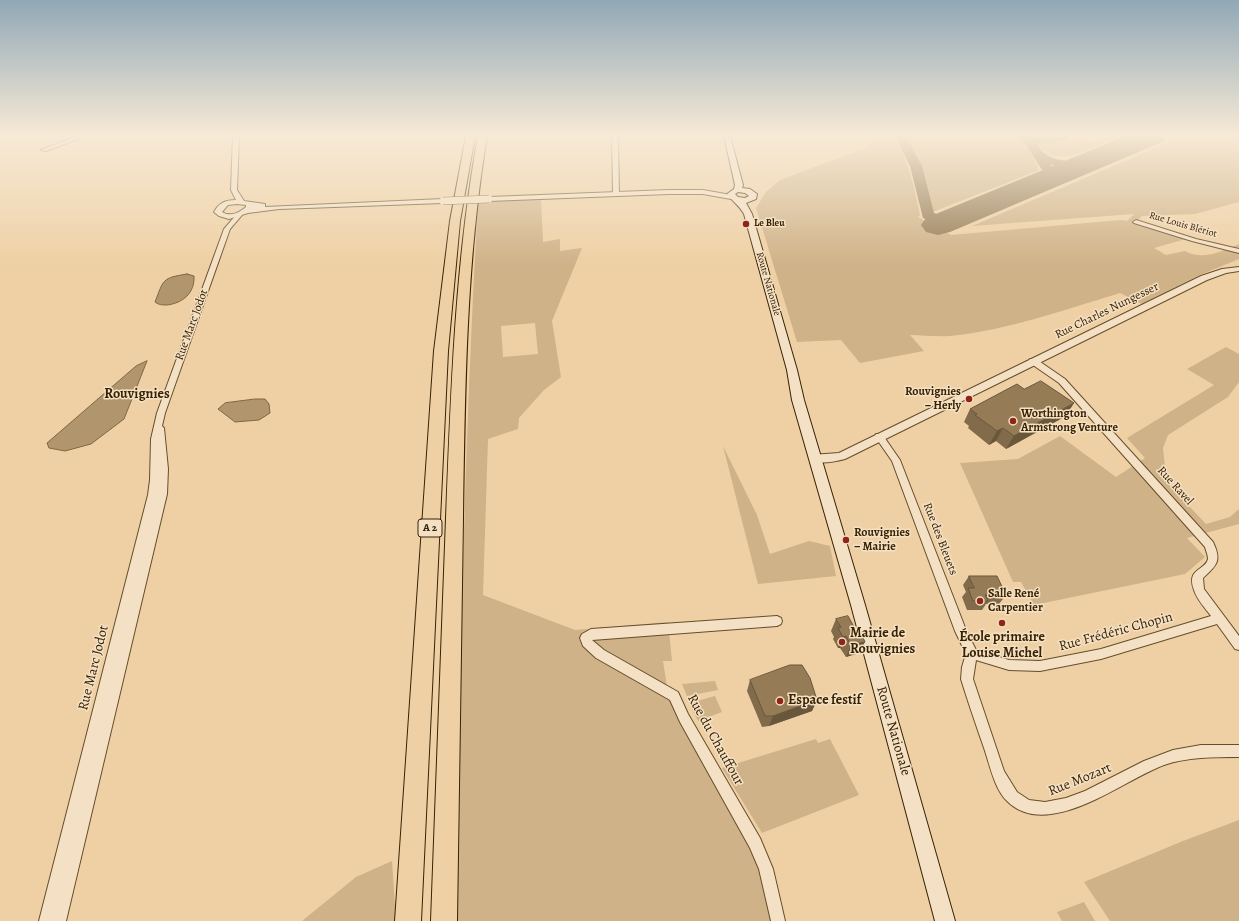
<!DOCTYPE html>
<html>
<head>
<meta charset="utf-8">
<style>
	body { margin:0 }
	canvas { display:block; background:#eed0a4 }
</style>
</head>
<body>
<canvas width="1239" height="921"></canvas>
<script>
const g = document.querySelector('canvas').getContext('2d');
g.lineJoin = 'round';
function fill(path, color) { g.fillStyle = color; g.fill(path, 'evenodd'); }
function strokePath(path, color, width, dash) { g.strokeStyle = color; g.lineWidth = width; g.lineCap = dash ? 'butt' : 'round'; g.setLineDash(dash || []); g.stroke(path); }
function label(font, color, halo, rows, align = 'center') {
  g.font = font + ' Alegreya,serif'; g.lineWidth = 3; g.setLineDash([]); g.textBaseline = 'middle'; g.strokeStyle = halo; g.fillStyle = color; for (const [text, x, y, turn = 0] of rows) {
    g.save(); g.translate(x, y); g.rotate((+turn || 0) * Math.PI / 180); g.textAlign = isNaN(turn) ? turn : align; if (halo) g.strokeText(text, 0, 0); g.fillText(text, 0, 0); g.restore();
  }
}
fill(new Path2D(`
	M 876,136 L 894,136 C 909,164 914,185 920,215 L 918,217 L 951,235 L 1120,220 L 1127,221 L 1134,214 L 972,226 L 1184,136 L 1239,136 L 1239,202 L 1195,214 L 1142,216 L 1135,223 L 1186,239 L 1154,248 L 1166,255 L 1185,251 C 1203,261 1222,251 1239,244 L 1239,259 L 1200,275 L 1142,304 L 1120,293 C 1064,310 1008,330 950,336 C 937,337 923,335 910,335 L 924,351 L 860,363 L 841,340 L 797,342 L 756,208 L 766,192 L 780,180 L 865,148 L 874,141 Z
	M 903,136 L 1020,136 L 1039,168 L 1037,171 L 930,213 L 918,166 Z
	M 1098,136 L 1121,136 C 1095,147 1056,172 1034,142 L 1055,141 L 1067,137 L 1069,140 L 1102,142 Z
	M 541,200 L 543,242 L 560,239 L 560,251 L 582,248 L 552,321 L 561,377 L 544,390 L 519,418 L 518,429 L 488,439 L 483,595 L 575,630 L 668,622 L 672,661 L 663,661 L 669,699 L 762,872 L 772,921 L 455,921 C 460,681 464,441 478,202 ZM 535,323 L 538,354 L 503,357 L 501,326 Z
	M 1226,347 L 1239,354 L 1239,382 L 1228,397 L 1168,435 L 1163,448 L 1165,467 L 1169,485 L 1206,524 L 1230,517 L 1239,509 L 1239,524 L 1187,538 L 1205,557 L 1185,574 L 1034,605 L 1021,582 L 1013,582 L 960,463 L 1018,459 L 1060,436 L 1116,477 L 1145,458 L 1127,438 L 1214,385 L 1187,369 Z
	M 723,446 L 757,515 L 770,554 L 809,541 L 830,546 L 836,576 L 758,584 Z
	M 715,681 L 718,690 L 687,696 L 682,684 Z
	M 715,696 L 722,712 L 698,721 L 689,703 Z
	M 816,739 L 818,743 L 830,739 L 859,795 L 762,833 L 722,768 Z
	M 1239,820 L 1239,921 L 1110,921 L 1084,882 L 1183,841 Z
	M 392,861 L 396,921 L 302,921 L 356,877 Z
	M 1084,902 L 1095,921 L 1062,921 L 1057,912 Z`), '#cfb288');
const water = new Path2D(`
	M 187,274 L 194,276 C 195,293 183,303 167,305 C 162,305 159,305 155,302 C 164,279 162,278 187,274 Z
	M 147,361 L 124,419 L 91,444 L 65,451 L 49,448 L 47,443 L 136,366 Z
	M 255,399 L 265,399 L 269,404 L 270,413 L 259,420 L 235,422 L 218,409 L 225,403 Z`);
fill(water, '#b0956d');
strokePath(water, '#806742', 1);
fill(new Path2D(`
	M 895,136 L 906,136 L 922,166 L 934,213 L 942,216 L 957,216 L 959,219 L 957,222 L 940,224 L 923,218 L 910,166 Z
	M 1020,136 L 1069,136 L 1068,138 L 1050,143 L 1036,143 C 1045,158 1057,161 1074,161 C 1079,161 1084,160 1089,161 L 1091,164 L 1089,167 C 1076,170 1063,168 1050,164 L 1056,173 L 1055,177 L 1050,183 L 1042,183 L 1040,180 L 1044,173 Z`), '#927953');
fill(new Path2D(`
	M 1126,136 L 1166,136 L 1162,142 L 950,232 L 938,235 L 926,232 L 921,225 L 926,218 Z`), '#927953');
const minor = new Path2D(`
	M 78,136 L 86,136 L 46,151 L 41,150 Z
	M 612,136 L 618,136 L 619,194 L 616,196 L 613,194 Z
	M 237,214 L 242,215 L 230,229 L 165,413 L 162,426 L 164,428 L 168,469 L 167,494 L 66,921 L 39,921 L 148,495 L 150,480 L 151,439 L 157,413 L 224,229 Z
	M 1136,220 L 1196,239 L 1239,249 L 1239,253 L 1192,241 L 1134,223 L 1133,222 Z
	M 1030,359 L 1036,359 L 1065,379 L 1213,542 C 1222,561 1217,565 1203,578 L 1204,589 L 1239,636 L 1239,650 L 1235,649 L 1217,624 L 1101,659 L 1040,671 L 1009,670 L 976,660 L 973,679 L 1004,771 L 1017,792 L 1029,800 L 1045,802 L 1066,798 L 1085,791 L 1144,761 L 1173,750 L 1201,745 L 1239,745 L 1239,757 C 1214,757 1187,757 1164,765 C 1123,780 1048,842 1007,801 C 994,788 990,765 984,748 C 976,725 968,702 961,679 L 962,667 L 966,654 L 955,631 L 892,461 L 876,438 L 875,436 L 876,434 L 882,434 L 900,460 L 966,630 L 976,650 L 1009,660 L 1040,661 L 1101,649 L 1211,616 C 1206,609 1197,600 1194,590 C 1186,568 1205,571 1208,559 C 1208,555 1206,551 1205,547 L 1059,383 L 1030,363 L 1029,361 Z
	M 777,616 L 781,618 L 782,621 L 781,624 L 777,626 L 592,640 L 604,650 L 678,692 L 688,714 L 760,838 L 773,869 L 785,921 L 771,921 L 759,869 L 750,848 L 680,722 L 670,700 L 596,658 L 583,646 L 580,638 L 582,634 L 591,629 Z`);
const tertiary = new Path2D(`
	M 233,136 L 239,136 L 237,190 L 244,201 L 265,204 L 265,207 L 443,199 L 447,201 L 443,203 L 279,209 L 248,213 L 229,219 L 219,216 L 214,212 C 219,203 225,200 236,200 L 231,190 ZM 237,204 L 246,205 L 246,207 C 239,213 230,217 222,212 L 228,205 Z
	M 669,190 L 703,190 L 731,195 L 735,197 L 731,199 L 703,194 L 669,194 L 489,201 L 485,199 L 489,197 Z
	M 1239,267 L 1239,271 L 1226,273 L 1207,280 L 845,459 C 834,462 822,464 811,461 L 810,458 L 811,455 L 839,453 L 1201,276 L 1222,269 Z`);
const secondary = new Path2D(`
	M 724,136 L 730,136 L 743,185 L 742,188 L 750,189 L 757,194 L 756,199 L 746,203 L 752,214 L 797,370 L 804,400 L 865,605 L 955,921 L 935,921 L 851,605 L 792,400 L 787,370 L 744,214 C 739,205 733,202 727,194 L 734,189 L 735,185 ZM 738,192 L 745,193 L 749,196 L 745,198 L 738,197 L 735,194 Z`);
const motorway = new Path2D(`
	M 466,136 L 475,136 L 460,221 L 448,351 L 421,921 L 395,921 L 434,351 L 450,221 Z
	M 478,136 L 487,136 C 466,262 465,391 463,518 C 461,652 459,787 457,921 L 431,921 C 436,787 441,652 446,518 C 451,390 455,262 478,136 Z`);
strokePath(minor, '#654e2a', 2);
strokePath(tertiary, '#654e2a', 2);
strokePath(secondary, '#372202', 2);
strokePath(motorway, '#372202', 2);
fill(minor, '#f4e0c4');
fill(tertiary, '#f4e0c4');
fill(secondary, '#f4e0c4');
fill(motorway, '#eed0a4');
const tertiaryBridge = new Path2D(`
	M 443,201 L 489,199`);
strokePath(tertiaryBridge, '#654e2a', 8, []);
strokePath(tertiaryBridge, '#f4e0c4', 7);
fill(new Path2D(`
	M 970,409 L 1066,416 L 1006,449 L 996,441 L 989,445 L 968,428 L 969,426 L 964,422 Z
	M 969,576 L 1006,595 L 999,604 L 986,604 L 982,610 L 967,610 L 962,597 L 966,592 L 963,585 Z
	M 836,619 L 859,653 L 846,657 L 840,648 L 838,648 L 833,639 L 834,637 L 831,631 Z
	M 750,680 L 817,700 L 812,711 L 769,726 L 762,727 L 747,691 Z`), '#816b4a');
fill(new Path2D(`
	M 1074,403 L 1066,416 L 1006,449 L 1014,436 Z
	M 1003,428 L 996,441 L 989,445 L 997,431 Z
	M 846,636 L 840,648 L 838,648 L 843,637 Z
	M 865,642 L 859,653 L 846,657 L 851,645 Z
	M 817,700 L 812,711 L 769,726 L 773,716 Z`), '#69573c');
const building = new Path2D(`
	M 1041,381 L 1074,403 L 1014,436 L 1003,428 L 997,431 L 975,415 L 977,414 L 970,409 L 1017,384 L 1024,389 Z
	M 969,576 L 997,576 L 1006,595 L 985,595 L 988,601 L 973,601 L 968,588 L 974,588 Z
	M 848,616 L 857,632 L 860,631 L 865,642 L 851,645 L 846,636 L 843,637 L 838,628 L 841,627 L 836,619 Z
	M 790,665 L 802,665 L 810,678 L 817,700 L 773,716 L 765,716 L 750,680 Z`);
fill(building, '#967c56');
strokePath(building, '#69573c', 1);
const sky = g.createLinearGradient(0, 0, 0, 265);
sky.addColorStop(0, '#91a8b7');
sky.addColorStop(0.51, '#f7ead6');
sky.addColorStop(1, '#f7ead600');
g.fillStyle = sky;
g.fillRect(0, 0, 1239, 265);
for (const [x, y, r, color] of [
	[746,224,4,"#8f2418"],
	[969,399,4,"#8f2418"],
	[1013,421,4,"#8f2418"],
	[846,540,4,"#8f2418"],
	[980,601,4,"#8f2418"],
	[1002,623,4,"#8f2418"],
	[842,642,4,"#8f2418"],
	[780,701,4,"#8f2418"]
]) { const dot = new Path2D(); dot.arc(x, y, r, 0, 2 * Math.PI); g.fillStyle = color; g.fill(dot); strokePath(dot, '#f4e0c4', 1.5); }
label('bold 10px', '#372202', '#f4e0c4', [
	["Le Bleu",754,224]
], 'left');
label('10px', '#372202', '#f4e0c4', [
	["Rue Louis Blériot",1183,225,16],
	["Route Nationale",768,284,74]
]);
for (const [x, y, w] of [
	[430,528,24]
]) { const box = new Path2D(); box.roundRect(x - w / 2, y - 9, w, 18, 3); g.fillStyle = '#f4e0c4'; g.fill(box); strokePath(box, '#372202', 1); }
label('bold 11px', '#372202', null, [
	["A 2",430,528]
]);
label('12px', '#372202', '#f4e0c4', [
	["Rue Charles Nungesser",1107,311,-26],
	["Rue Marc Jodot",192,325,-70],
	["Rue Ravel",1175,486,48],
	["Rue des Bleuets",940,539,69]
]);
label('bold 12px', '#372202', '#f4e0c4', [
	["Rouvignies",961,392,"right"],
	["– Herly",961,406,"right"],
	["Worthington",1021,414],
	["Armstrong Venture",1021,428],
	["Rouvignies",854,533],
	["– Mairie",854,547],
	["Salle René",988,594],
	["Carpentier",988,608]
], 'left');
label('bold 14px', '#372202', '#f4e0c4', [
	["Rouvignies",137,395]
]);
label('14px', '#372202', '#f4e0c4', [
	["Rue Frédéric Chopin",1116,632,-15],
	["Rue Marc Jodot",94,668,-76],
	["Route Nationale",893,731,74],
	["Rue du Chauffour",715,740,61],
	["Rue Mozart",1080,780,-22]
]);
label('bold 14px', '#372202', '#f4e0c4', [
	["Mairie de",850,634],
	["Rouvignies",850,650],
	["École primaire",1002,638,"center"],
	["Louise Michel",1002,654,"center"],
	["Espace festif",788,701]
], 'left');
</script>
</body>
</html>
